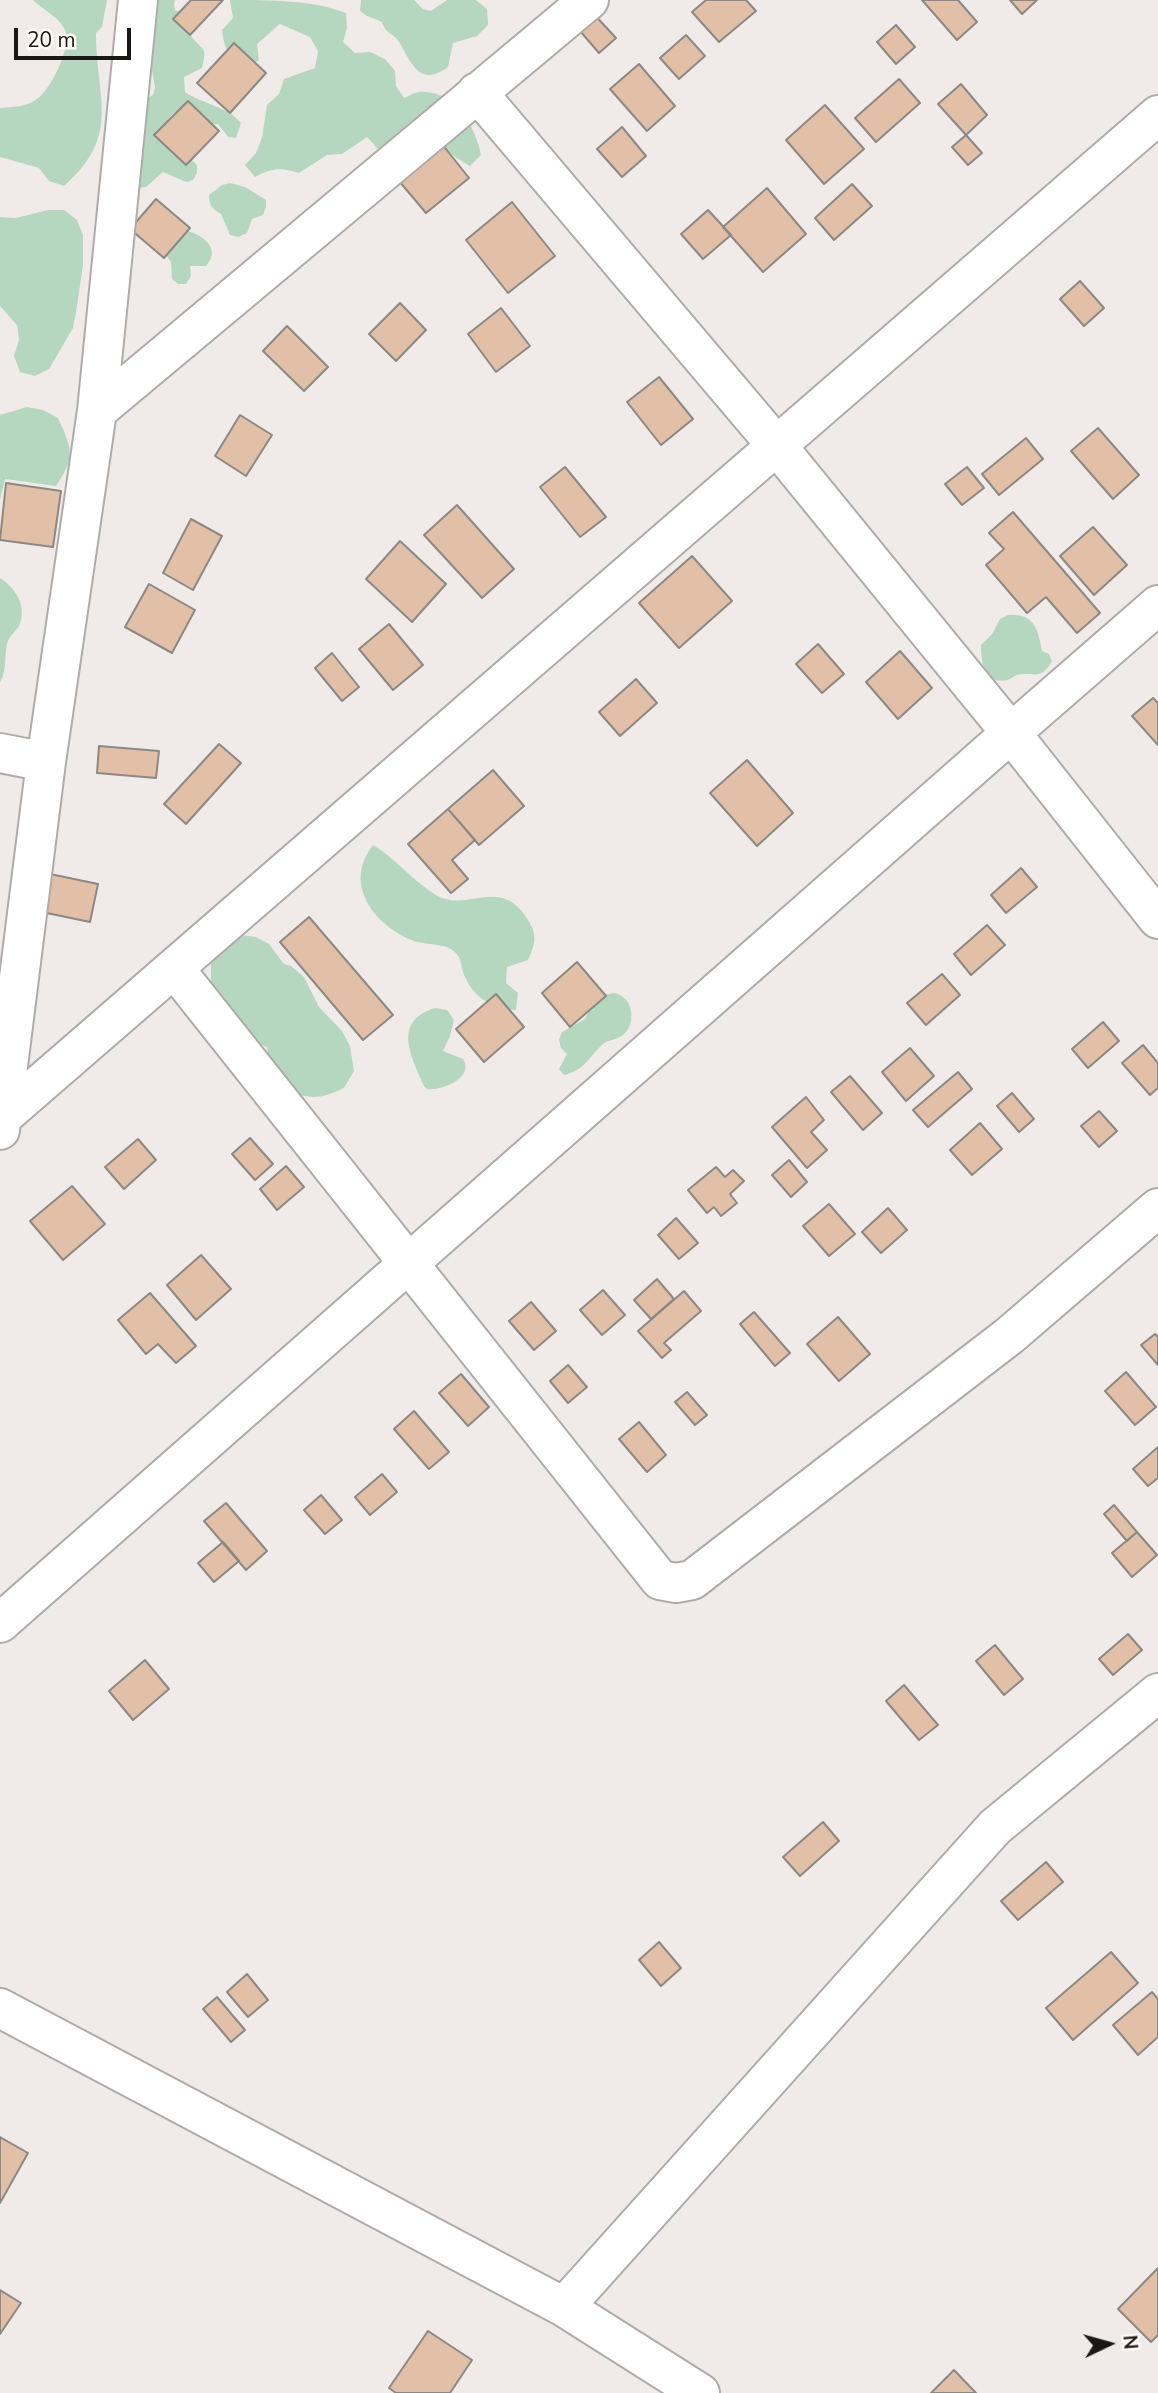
<!DOCTYPE html>
<html>
<head>
<meta charset="utf-8">
<style>
	body { margin:0 }
	#map { position:relative; width:1158px; height:2393px; overflow:hidden; background:#f0ebe8; font-family:"Nunito Sans",sans-serif }
	canvas { display:block }
	.north { position:absolute; left:1074px; top:2309px; width:70px; height:70px; -webkit-text-stroke:5px #fef9f5; paint-order:stroke; rotate:85deg; font-size:19px; font-weight:700; line-height:28px; text-align:center; color:#191816 }
	.north::after { content:''; display:block; margin:auto; width:24px; height:32px; background:#191816; clip-path:polygon(50% 0,100% 100%,50% 72%,0 100%) }
	.scale { position:absolute; left:14px; top:28px; width:117px; height:32px; box-sizing:border-box; border:4px solid #191816; border-top:0; padding-left:9px; font-size:21px; line-height:24px; white-space:nowrap; color:#191816; -webkit-text-stroke:5px #fef9f5; paint-order:stroke }
</style>
</head>
<body>
<div id="map">
<canvas width="1158" height="2393"></canvas>
<div class="north">N</div>
<div class="scale">20 m</div>
</div>
<script>
const g = document.querySelector('canvas').getContext('2d');
g.lineJoin = 'round';
function fill(path, color) { g.fillStyle = color; g.fill(path, 'evenodd'); }
function strokePath(path, color, width, dash) { g.strokeStyle = color; g.lineWidth = width; g.lineCap = dash ? 'butt' : 'round'; g.setLineDash(dash || []); g.stroke(path); }
fill(new Path2D(`
	M 33,0 L 107,0 L 102,27 L 96,33 C 96,99 122,135 64,186 L 49,181 L 39,168 L 0,157 L 0,108 C 13,107 26,107 37,99 C 51,89 72,47 65,30 C 60,18 42,9 33,0 Z
	M 152,0 L 175,0 L 174,4 L 175,10 L 183,13 C 185,20 187,31 191,36 C 202,51 208,45 202,68 L 184,77 L 185,92 C 202,104 227,106 241,123 L 236,138 L 228,137 L 218,124 L 210,125 L 182,110 C 173,112 169,116 166,125 L 185,157 L 192,160 L 197,165 L 197,173 L 193,180 L 186,182 L 163,172 L 146,187 L 138,188 L 145,100 L 153,95 L 155,87 L 149,55 L 154,40 L 150,23 Z
	M 230,0 C 268,0 314,0 346,13 L 347,28 L 343,42 L 355,53 L 370,52 L 385,59 L 395,71 L 396,86 L 404,98 C 409,96 415,92 419,92 C 454,89 476,127 481,155 L 470,166 L 455,157 L 443,147 L 381,165 L 378,149 L 367,137 L 342,154 L 327,155 L 299,173 C 281,167 271,168 255,177 L 245,165 L 256,153 L 262,138 L 267,105 L 279,94 L 284,79 L 315,68 L 318,51 L 310,37 L 280,24 L 257,44 L 259,60 L 246,68 C 230,58 224,50 222,30 L 233,18 Z
	M 361,0 L 414,0 L 423,9 L 431,11 L 447,0 L 476,0 L 487,9 L 488,25 L 477,36 L 453,43 L 448,67 C 419,88 412,63 399,42 C 394,33 385,34 382,22 L 367,16 L 360,11 Z
	M 230,183 L 245,187 L 266,200 L 266,207 L 263,215 L 252,219 L 247,233 L 238,237 L 230,235 L 221,214 C 212,209 209,205 209,195 L 222,185 Z
	M 48,210 L 64,210 L 77,220 L 83,235 L 83,265 L 76,312 L 73,328 L 49,369 L 35,376 L 20,372 L 14,356 L 19,340 L 17,325 L 0,306 L 0,217 L 16,218 Z
	M 188,231 C 205,236 221,250 206,266 L 190,266 L 191,276 L 186,284 L 178,284 L 172,279 L 171,262 L 162,250 L 180,232 Z
	M 27,407 L 43,410 L 58,418 C 72,448 76,457 56,486 L 5,479 L 0,500 L 0,415 Z
	M 0,578 C 15,587 28,607 19,626 C 15,632 9,636 7,644 C 4,657 7,671 0,682 Z
	M 1008,615 C 1035,613 1038,630 1042,651 L 1049,654 L 1052,661 C 1040,682 1034,671 1017,675 C 1014,676 1011,679 1007,680 C 984,685 981,662 981,645 L 992,634 L 1000,619 Z
	M 373,845 C 396,859 413,881 436,895 C 468,914 500,874 528,920 C 538,935 535,945 528,960 L 507,967 L 506,983 L 518,993 L 516,1010 C 492,1008 475,999 465,977 C 460,965 463,957 451,949 C 440,943 425,945 414,941 C 375,926 342,885 373,845 Z
	M 240,935 L 256,937 L 269,944 L 284,964 L 291,966 L 304,977 L 319,1007 L 342,1031 L 350,1046 L 354,1071 L 344,1088 C 312,1104 299,1097 272,1079 L 267,1047 L 253,1042 L 238,1016 L 218,1002 L 211,988 L 211,958 Z
	M 614,993 C 634,996 637,1025 622,1036 C 615,1040 607,1040 602,1045 C 588,1058 585,1070 564,1075 L 559,1069 L 567,1054 L 561,1048 L 559,1040 L 562,1032 L 585,1019 L 591,1006 L 603,995 Z
	M 435,1008 L 447,1010 L 454,1020 L 450,1036 L 443,1051 L 463,1059 C 475,1078 441,1091 427,1089 L 424,1086 C 412,1058 391,1021 435,1008 Z`), '#b5d7c0');
const building = new Path2D(`
	M 191,0 L 223,0 L 190,35 L 173,19 Z
	M 706,0 L 746,0 L 756,11 L 719,42 L 692,12 Z
	M 922,0 L 958,0 L 977,22 L 957,40 Z
	M 1010,0 L 1037,0 L 1022,14 Z
	M 590,10 L 616,38 L 599,53 L 574,24 Z
	M 896,25 L 915,47 L 896,64 L 877,42 Z
	M 686,35 L 705,56 L 679,79 L 660,58 Z
	M 234,43 L 266,73 L 230,113 L 197,83 Z
	M 639,64 L 675,106 L 647,131 L 610,89 Z
	M 899,79 L 920,103 L 876,142 L 855,118 Z
	M 961,84 L 987,115 L 966,135 L 938,104 Z
	M 188,101 L 219,131 L 186,165 L 154,135 Z
	M 825,105 L 864,149 L 824,184 L 786,140 Z
	M 622,127 L 646,156 L 622,177 L 597,149 Z
	M 966,135 L 982,153 L 968,165 L 952,147 Z
	M 438,139 L 469,178 L 426,213 L 394,175 Z
	M 852,184 L 872,206 L 834,240 L 815,218 Z
	M 767,188 L 806,234 L 763,272 L 723,227 Z
	M 156,199 L 190,228 L 164,258 L 130,229 Z
	M 512,202 L 555,256 L 508,293 L 466,240 Z
	M 708,210 L 731,235 L 703,259 L 681,234 Z
	M 1080,281 L 1104,308 L 1084,326 L 1060,299 Z
	M 400,303 L 426,330 L 396,361 L 369,334 Z
	M 501,308 L 530,346 L 496,372 L 468,334 Z
	M 287,326 L 328,367 L 304,391 L 263,351 Z
	M 659,377 L 693,419 L 661,445 L 627,402 Z
	M 240,415 L 272,435 L 246,476 L 215,456 Z
	M 1098,428 L 1139,475 L 1113,499 L 1071,451 Z
	M 1026,438 L 1043,459 L 999,495 L 982,474 Z
	M 565,467 L 606,517 L 580,537 L 540,487 Z
	M 967,467 L 984,488 L 962,505 L 945,484 Z
	M 6,483 L 61,491 L 53,547 L 0,540 Z
	M 457,505 L 514,569 L 482,598 L 424,535 Z
	M 1013,512 L 1100,613 L 1077,633 L 1046,597 L 1027,613 L 986,565 L 1004,549 L 989,533 Z
	M 191,519 L 222,536 L 193,590 L 163,573 Z
	M 1093,527 L 1127,565 L 1094,595 L 1060,556 Z
	M 400,541 L 446,584 L 412,622 L 366,579 Z
	M 692,556 L 732,601 L 679,648 L 639,603 Z
	M 149,584 L 195,610 L 172,653 L 125,627 Z
	M 389,624 L 423,665 L 393,690 L 359,649 Z
	M 818,644 L 844,674 L 822,693 L 796,664 Z
	M 900,651 L 932,688 L 898,719 L 866,682 Z
	M 332,653 L 359,687 L 342,701 L 315,668 Z
	M 636,679 L 657,703 L 620,736 L 599,712 Z
	M 1153,698 L 1158,703 L 1158,745 L 1132,716 Z
	M 219,744 L 241,763 L 186,824 L 164,804 Z
	M 99,746 L 159,751 L 156,778 L 97,773 Z
	M 747,760 L 793,813 L 757,846 L 710,793 Z
	M 493,770 L 524,806 L 479,845 L 448,809 Z
	M 448,809 L 475,840 L 452,860 L 468,879 L 451,893 L 408,844 Z
	M 1021,868 L 1037,887 L 1006,913 L 991,895 Z
	M 50,874 L 98,884 L 90,922 L 42,912 Z
	M 309,917 L 393,1015 L 363,1040 L 280,942 Z
	M 987,925 L 1005,945 L 971,975 L 954,954 Z
	M 577,962 L 606,996 L 570,1027 L 542,993 Z
	M 942,974 L 960,995 L 926,1025 L 907,1003 Z
	M 496,994 L 524,1027 L 484,1062 L 456,1029 Z
	M 1103,1022 L 1119,1041 L 1088,1068 L 1072,1049 Z
	M 1143,1045 L 1158,1063 L 1158,1088 L 1150,1095 L 1122,1063 Z
	M 910,1048 L 934,1076 L 906,1101 L 882,1072 Z
	M 958,1072 L 972,1089 L 928,1127 L 913,1110 Z
	M 850,1076 L 882,1113 L 863,1130 L 831,1092 Z
	M 1012,1093 L 1034,1119 L 1019,1132 L 997,1106 Z
	M 806,1097 L 824,1120 L 811,1132 L 827,1150 L 807,1168 L 772,1127 Z
	M 1099,1111 L 1117,1131 L 1099,1147 L 1081,1126 Z
	M 980,1123 L 1002,1149 L 972,1175 L 950,1150 Z
	M 250,1138 L 273,1164 L 255,1180 L 232,1154 Z
	M 138,1139 L 156,1160 L 124,1189 L 105,1167 Z
	M 789,1160 L 807,1182 L 791,1197 L 772,1175 Z
	M 286,1166 L 304,1187 L 277,1210 L 260,1189 Z
	M 716,1167 L 725,1177 L 733,1170 L 744,1181 L 730,1194 L 737,1203 L 721,1216 L 714,1207 L 707,1213 L 688,1190 Z
	M 72,1186 L 105,1224 L 63,1260 L 30,1221 Z
	M 829,1204 L 855,1234 L 829,1256 L 803,1226 Z
	M 888,1208 L 907,1230 L 881,1253 L 862,1232 Z
	M 676,1218 L 698,1243 L 679,1259 L 658,1235 Z
	M 201,1255 L 231,1289 L 196,1320 L 167,1285 Z
	M 657,1279 L 674,1299 L 651,1319 L 634,1300 Z
	M 603,1290 L 625,1315 L 602,1335 L 580,1310 Z
	M 684,1291 L 701,1311 L 664,1343 L 671,1350 L 662,1358 L 638,1331 Z
	M 150,1293 L 196,1346 L 176,1363 L 158,1344 L 146,1354 L 118,1320 Z
	M 531,1302 L 556,1331 L 534,1350 L 509,1321 Z
	M 754,1312 L 790,1353 L 775,1366 L 740,1324 Z
	M 838,1317 L 870,1354 L 839,1381 L 807,1344 Z
	M 1155,1334 L 1158,1337 L 1158,1365 L 1141,1345 Z
	M 568,1365 L 587,1387 L 568,1403 L 550,1381 Z
	M 1126,1372 L 1156,1407 L 1135,1425 L 1105,1391 Z
	M 461,1374 L 489,1407 L 468,1426 L 439,1393 Z
	M 687,1392 L 707,1415 L 695,1425 L 675,1402 Z
	M 414,1411 L 449,1452 L 429,1469 L 394,1429 Z
	M 639,1422 L 666,1455 L 647,1472 L 619,1439 Z
	M 1158,1447 L 1158,1478 L 1148,1486 L 1133,1469 Z
	M 382,1474 L 397,1492 L 370,1515 L 355,1497 Z
	M 321,1495 L 342,1520 L 325,1534 L 304,1510 Z
	M 226,1503 L 267,1551 L 246,1570 L 204,1521 Z
	M 1114,1505 L 1137,1532 L 1127,1541 L 1104,1514 Z
	M 1137,1532 L 1157,1555 L 1132,1577 L 1112,1553 Z
	M 223,1542 L 239,1561 L 214,1582 L 198,1563 Z
	M 1128,1634 L 1142,1650 L 1113,1675 L 1099,1659 Z
	M 995,1645 L 1023,1679 L 1004,1695 L 976,1661 Z
	M 145,1660 L 169,1689 L 133,1720 L 109,1691 Z
	M 904,1685 L 938,1725 L 919,1740 L 886,1701 Z
	M 823,1822 L 839,1841 L 800,1876 L 783,1857 Z
	M 1046,1862 L 1063,1882 L 1018,1920 L 1001,1901 Z
	M 659,1942 L 681,1968 L 661,1986 L 639,1960 Z
	M 1111,1952 L 1138,1983 L 1073,2040 L 1046,2008 Z
	M 247,1974 L 268,2000 L 248,2017 L 227,1992 Z
	M 1152,1992 L 1158,1999 L 1158,2037 L 1138,2055 L 1113,2025 Z
	M 217,1997 L 245,2030 L 231,2042 L 203,2009 Z
	M 0,2137 L 28,2153 L 0,2203 Z
	M 1158,2268 L 1158,2335 L 1151,2342 L 1118,2309 Z
	M 0,2290 L 21,2303 L 0,2334 Z
	M 428,2331 L 472,2360 L 450,2393 L 396,2393 L 389,2388 Z
	M 954,2370 L 976,2393 L 931,2393 Z`);
fill(building, '#e1c0a7');
strokePath(building, '#8c8884', 2);
const minor = new Path2D(`
	M 477,92 L 777,446 L 1011,733 L 1158,919
	M 97,411 L 589,0
	M 0,753 L 46,762
	M 174,968 L 660,1580 L 676,1583 L 692,1580 L 1009,1336 L 1158,1208
	M 1,1118 L 1158,115
	M 0,1130 L 46,762 L 97,411 L 138,0
	M 0,1623 L 1011,733 L 1158,605
	M 0,2008 L 564,2307 L 700,2393
	M 564,2307 L 995,1827 L 1158,1693`);
strokePath(minor, '#b0aba8', 42);
strokePath(minor, '#fff', 38);
</script>
</body>
</html>
